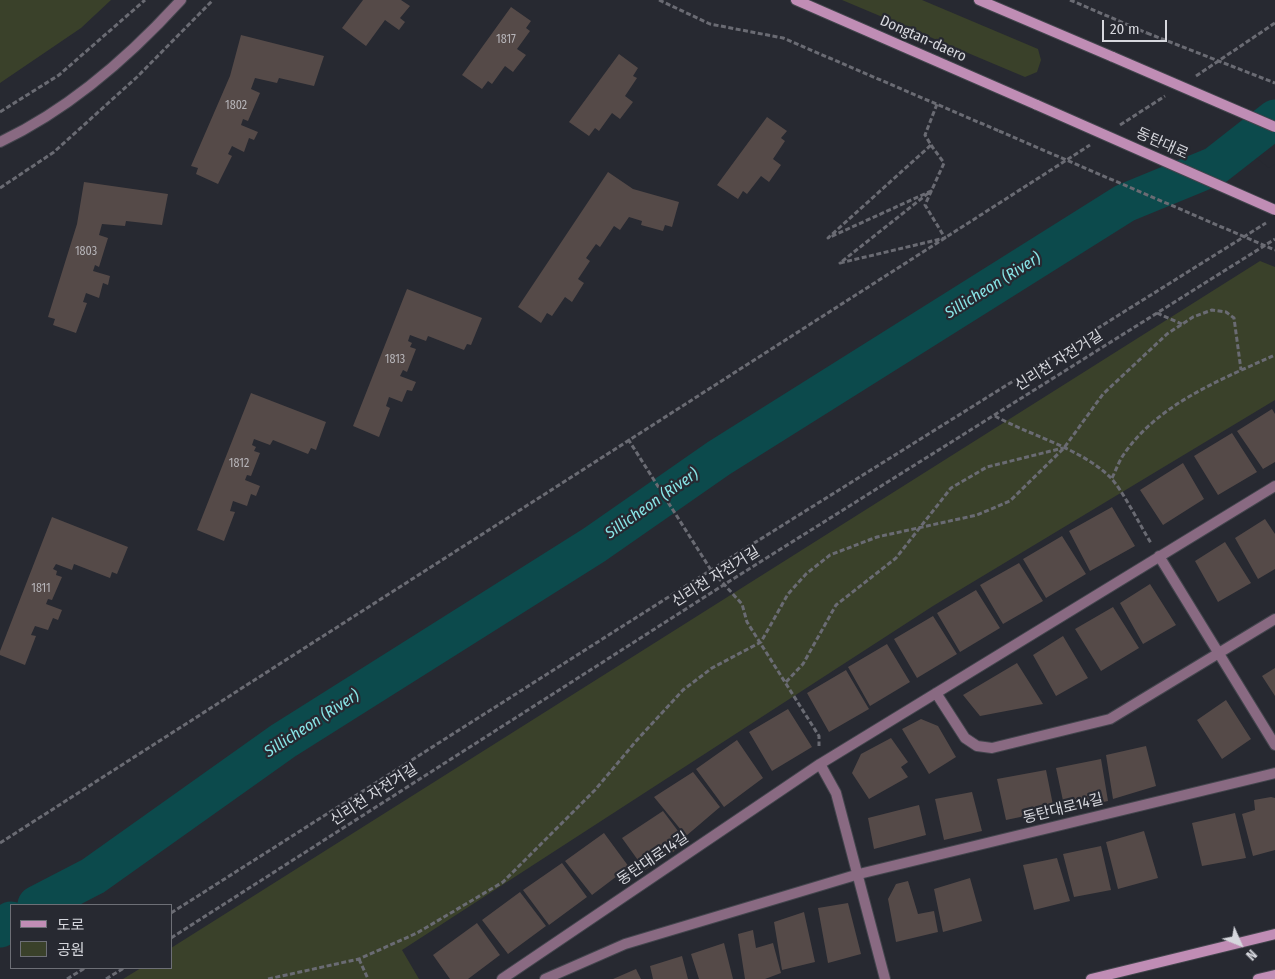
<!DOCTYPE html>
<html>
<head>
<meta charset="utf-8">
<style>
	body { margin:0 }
	#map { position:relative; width:1275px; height:979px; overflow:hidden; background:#272931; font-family:"Fira Sans Condensed","Noto Sans KR",sans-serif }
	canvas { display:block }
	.legend { position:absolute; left:10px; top:904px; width:162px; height:65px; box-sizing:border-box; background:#272931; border:1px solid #6d6f76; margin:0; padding:6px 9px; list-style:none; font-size:15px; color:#d6d7dd }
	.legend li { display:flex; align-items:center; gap:10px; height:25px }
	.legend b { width:25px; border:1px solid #6d6f76 }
	.north { position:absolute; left:1215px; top:919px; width:50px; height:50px; -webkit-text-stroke:4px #272931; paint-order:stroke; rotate:134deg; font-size:14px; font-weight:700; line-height:20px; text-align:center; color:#d6d7dd }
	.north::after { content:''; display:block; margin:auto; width:18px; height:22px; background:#d6d7dd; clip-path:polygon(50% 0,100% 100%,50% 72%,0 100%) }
	.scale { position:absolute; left:1102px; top:20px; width:65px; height:22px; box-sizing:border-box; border:2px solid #d6d7dd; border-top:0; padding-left:6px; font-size:15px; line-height:18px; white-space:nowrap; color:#d6d7dd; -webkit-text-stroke:4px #272931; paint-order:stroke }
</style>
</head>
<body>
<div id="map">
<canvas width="1275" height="979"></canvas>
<ul class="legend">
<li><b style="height:6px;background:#c08db5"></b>도로</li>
<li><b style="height:14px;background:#3a412a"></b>공원</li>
</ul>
<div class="north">N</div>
<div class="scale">20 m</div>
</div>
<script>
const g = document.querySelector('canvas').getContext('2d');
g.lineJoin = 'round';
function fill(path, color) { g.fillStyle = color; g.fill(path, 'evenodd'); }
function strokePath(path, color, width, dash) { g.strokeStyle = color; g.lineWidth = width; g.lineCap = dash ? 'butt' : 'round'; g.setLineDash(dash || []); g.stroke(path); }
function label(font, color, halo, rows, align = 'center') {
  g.font = font + ' "Fira Sans Condensed","Noto Sans KR",sans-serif'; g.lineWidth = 4.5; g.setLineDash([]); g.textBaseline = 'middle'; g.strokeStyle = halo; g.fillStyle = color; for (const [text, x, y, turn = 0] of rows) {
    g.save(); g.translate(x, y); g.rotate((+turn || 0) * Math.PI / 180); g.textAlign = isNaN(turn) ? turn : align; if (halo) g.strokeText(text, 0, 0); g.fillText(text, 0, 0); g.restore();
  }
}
fill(new Path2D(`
	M 0,0 L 111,0 L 81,28 L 0,83 Z
	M 842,0 L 922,0 L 1038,49 L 1041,60 L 1037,72 L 1025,77 Z
	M 1260,261 L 1275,267 L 1275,400 L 933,606 L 402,950 L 419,979 L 123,979 L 141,968 L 171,968 L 171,948 Z`), '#3a412a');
fill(new Path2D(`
	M 1275,131 L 1275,164 L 1269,168 L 1250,153 Z`), '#272931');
strokePath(new Path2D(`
	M 37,905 L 93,876 L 283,741 L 594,545 L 719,458 L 1125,203 L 1215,166 L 1275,119
	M 0,928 L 11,921`), '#0c4a4c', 39);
fill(new Path2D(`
	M 363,0 L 401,0 L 410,6 L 400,18 L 405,22 L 399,30 L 385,20 L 366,46 L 342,28 Z
	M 511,7 L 531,21 L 526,28 L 530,31 L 517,49 L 526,55 L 513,72 L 505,66 L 492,84 L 488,81 L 482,89 L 462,75 Z
	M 241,35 L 324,56 L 314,86 L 279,78 L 277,83 L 255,78 L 251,89 L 260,93 L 248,121 L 243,119 L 241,125 L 258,132 L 254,140 L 249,138 L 244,152 L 232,146 L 228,154 L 232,156 L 218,184 L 196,174 L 198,168 L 191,166 L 230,76 Z
	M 619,54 L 638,68 L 633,76 L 637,78 L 625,96 L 633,102 L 620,119 L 612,113 L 599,131 L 595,128 L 589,136 L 569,122 Z
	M 767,117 L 787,131 L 781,138 L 785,141 L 773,159 L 781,165 L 769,182 L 761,176 L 747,194 L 743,191 L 738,199 L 717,185 Z
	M 608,172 L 633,189 L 679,202 L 672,227 L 665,225 L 663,231 L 641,225 L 642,221 L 629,217 L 620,230 L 614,226 L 600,247 L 596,244 L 586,258 L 590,261 L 578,279 L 584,283 L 572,302 L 565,297 L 552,316 L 547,313 L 541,323 L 518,307 Z
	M 84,182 L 168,194 L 162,225 L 126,221 L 125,226 L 102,224 L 99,235 L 108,238 L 99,267 L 95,265 L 93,271 L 110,276 L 108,285 L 103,283 L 99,298 L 86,293 L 83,302 L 87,303 L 76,333 L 53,325 L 55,319 L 48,317 L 77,224 Z
	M 407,289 L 482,318 L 471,345 L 467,344 L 464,350 L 428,336 L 426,341 L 410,335 L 408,341 L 412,343 L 410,347 L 416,349 L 407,372 L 403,370 L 400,376 L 416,382 L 412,391 L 407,390 L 402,402 L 389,397 L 386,406 L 390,408 L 379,437 L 353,426 Z
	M 251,393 L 326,422 L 316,450 L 311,448 L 308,454 L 273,440 L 270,445 L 254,439 L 252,445 L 256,447 L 254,451 L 260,453 L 251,476 L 247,475 L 245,480 L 260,486 L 256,496 L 251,494 L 247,506 L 233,501 L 230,511 L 235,512 L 224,541 L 197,530 Z
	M 1272,409 L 1275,414 L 1275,462 L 1263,469 L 1237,431 Z
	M 1232,433 L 1257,472 L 1218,495 L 1194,456 Z
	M 1183,463 L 1204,499 L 1163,525 L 1140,490 Z
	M 1112,507 L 1135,546 L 1090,571 L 1069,531 Z
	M 52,517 L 128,547 L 117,574 L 112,572 L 110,578 L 74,564 L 72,570 L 56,564 L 53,569 L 57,571 L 56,575 L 62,577 L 52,600 L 48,599 L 46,604 L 62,610 L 58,620 L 53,618 L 48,630 L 35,626 L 31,635 L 36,636 L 25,665 L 0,655 L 0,651 Z
	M 1265,519 L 1275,534 L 1275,569 L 1258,579 L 1235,538 Z
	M 1062,536 L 1086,574 L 1046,598 L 1023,559 Z
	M 1225,542 L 1251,583 L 1218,602 L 1195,561 Z
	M 1019,563 L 1043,601 L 1003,624 L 980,585 Z
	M 1150,584 L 1176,625 L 1143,644 L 1120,603 Z
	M 976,590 L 1000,628 L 960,652 L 937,613 Z
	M 1113,607 L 1139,648 L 1101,671 L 1075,629 Z
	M 933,616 L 957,654 L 917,678 L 894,639 Z
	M 1063,636 L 1088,678 L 1056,696 L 1033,655 Z
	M 887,644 L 910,682 L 870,706 L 848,667 Z
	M 1017,663 L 1043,704 L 980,716 L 963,695 Z
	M 1275,668 L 1275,696 L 1262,676 Z
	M 846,670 L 869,709 L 829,732 L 807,693 Z
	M 1226,700 L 1251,739 L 1222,759 L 1197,720 Z
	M 788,709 L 812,747 L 772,771 L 749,732 Z
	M 921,719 L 938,726 L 956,757 L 929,774 L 902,729 Z
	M 891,738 L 908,762 L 901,767 L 908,777 L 869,799 L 852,773 L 861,754 Z
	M 737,740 L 763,778 L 724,807 L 696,769 Z
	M 1146,746 L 1156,786 L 1113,799 L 1106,755 Z
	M 1101,759 L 1108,801 L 1065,810 L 1056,768 Z
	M 1046,770 L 1054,810 L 1006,820 L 997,779 Z
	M 693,772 L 720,807 L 686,836 L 654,797 Z
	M 972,792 L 982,831 L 944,840 L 935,799 Z
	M 1271,797 L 1275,798 L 1275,850 L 1253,856 L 1242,814 L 1255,810 L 1254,800 Z
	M 919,805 L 926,835 L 874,849 L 868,818 Z
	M 663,811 L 687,843 L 645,870 L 622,838 Z
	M 1235,813 L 1246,858 L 1202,866 L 1192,823 Z
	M 1144,831 L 1158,878 L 1118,889 L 1106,842 Z
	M 604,833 L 629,867 L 592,895 L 565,861 Z
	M 1101,846 L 1111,890 L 1074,897 L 1063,854 Z
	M 1057,858 L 1070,901 L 1034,910 L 1023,865 Z
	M 562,863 L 587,897 L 549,925 L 523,890 Z
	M 970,878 L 982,921 L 943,932 L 934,889 Z
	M 908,881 L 918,914 L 934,911 L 938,932 L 896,942 L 888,899 L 896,884 Z
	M 520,892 L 546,926 L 508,954 L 482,920 Z
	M 848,903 L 861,954 L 828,963 L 818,908 Z
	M 804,912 L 815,962 L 782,970 L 774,922 Z
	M 477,923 L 500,955 L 468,979 L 450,979 L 433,955 Z
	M 753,930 L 756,948 L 773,943 L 781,973 L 765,979 L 745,979 L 738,934 Z
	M 724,943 L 733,979 L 699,979 L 691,954 Z
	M 682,956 L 688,979 L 653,979 L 650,966 Z
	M 636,969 L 641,979 L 613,979 Z`), '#554a48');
const minor = new Path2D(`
	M 1159,556 L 1275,745
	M 936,693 L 965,738 L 977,746 L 992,748 L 1110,719 L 1275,619
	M 820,764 L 836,793 L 885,979
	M 502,979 L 820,764 L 1275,486
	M 545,979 L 625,944 L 859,874 L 1275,773`);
const tertiary = new Path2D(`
	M 0,142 C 68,110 130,56 181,0`);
const secondary = new Path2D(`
	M 796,0 L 1037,105
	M 979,0 L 1113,57
	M 1091,979 L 1275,934
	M 1258,979 L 1275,975`);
strokePath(minor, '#43454d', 12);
strokePath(tertiary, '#43454d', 12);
strokePath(secondary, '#43454d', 12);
strokePath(new Path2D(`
	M 659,0 L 710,24 L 783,38 L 999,131
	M 1070,0 L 1147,33
	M 1196,76 L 1275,23
	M 0,112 L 59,75 L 145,0
	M 1120,125 L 1165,96
	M 931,145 L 944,163 L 925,205 L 945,238 L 840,263 L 931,191 L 828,238 L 931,145 L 925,135 L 937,104
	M 0,188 L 54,152 L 137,77 L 213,0
	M 1157,313 L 1182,324
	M 995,416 C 1031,436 1080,448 1110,477 C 1122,489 1141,527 1151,543
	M 628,439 L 711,570 L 742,604 L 747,622 L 819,736 L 819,746
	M 1112,478 C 1116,470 1119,461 1124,454 C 1158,404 1222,379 1275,355
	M 786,682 L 803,664 L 836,605 L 896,558 L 951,488 L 987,467 L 1063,448
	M 0,843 L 1090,145
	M 171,913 L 711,570 L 1266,223
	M 171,938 L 725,584 L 1275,239
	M 359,959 L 368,979
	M 67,979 L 85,968
	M 106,979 L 124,968
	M 268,979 L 359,959 L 417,933 L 503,882 L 595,790 L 637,740 L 683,690 L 712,668 L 761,642 L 788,594 L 806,574 L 830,555 L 877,537 L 977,515 L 1010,501 L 1064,448 L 1103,394 L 1167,334 L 1193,317 L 1212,310 L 1226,312 L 1234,318 L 1241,370`), '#6a6b73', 3, [5, 2.5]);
strokePath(minor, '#896a82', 10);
strokePath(tertiary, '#896a82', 10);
strokePath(secondary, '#c08db5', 10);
const secondaryBridge = new Path2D(`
	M 1113,57 L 1275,127
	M 1037,105 L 1275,210`);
strokePath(secondaryBridge, '#43454d', 12, []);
strokePath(new Path2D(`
	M 1147,33 L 1275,83
	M 999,131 L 1275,250`), '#6a6b73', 3, [5, 2.5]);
strokePath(secondaryBridge, '#c08db5', 10);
label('12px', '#b6b4b8', null, [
	["1817",506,40],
	["1802",236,106],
	["1803",86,252],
	["1813",395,360],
	["1812",239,464],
	["1811",41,589]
]);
label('15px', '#d6d7dd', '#272931', [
	["Dongtan-daero",923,39,24],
	["동탄대로",1162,144,24],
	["신리천 자전거길",1059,361,-32],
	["신리천 자전거길",716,577,-32],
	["신리천 자전거길",374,795,-33],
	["동탄대로14길",1063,809,-14],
	["동탄대로14길",653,859,-34]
]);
label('italic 16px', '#88e5e7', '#272931', [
	["Sillicheon (River)",993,286,-32],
	["Sillicheon (River)",652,504,-35],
	["Sillicheon (River)",312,724,-33]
]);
</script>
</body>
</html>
